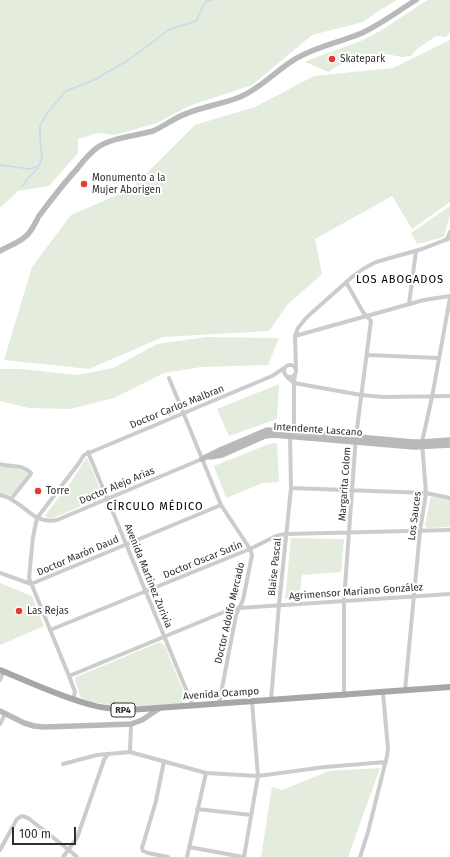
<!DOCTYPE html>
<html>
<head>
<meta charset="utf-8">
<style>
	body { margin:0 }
	#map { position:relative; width:450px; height:857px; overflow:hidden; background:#fff; font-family:"Fira Sans",sans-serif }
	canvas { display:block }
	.scale { position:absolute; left:12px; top:827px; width:64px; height:18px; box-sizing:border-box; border:2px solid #2f2f2f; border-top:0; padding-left:5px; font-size:12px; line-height:14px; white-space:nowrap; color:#2f2f2f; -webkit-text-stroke:3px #fff; paint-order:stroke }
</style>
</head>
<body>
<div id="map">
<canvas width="450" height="857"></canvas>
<div class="scale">100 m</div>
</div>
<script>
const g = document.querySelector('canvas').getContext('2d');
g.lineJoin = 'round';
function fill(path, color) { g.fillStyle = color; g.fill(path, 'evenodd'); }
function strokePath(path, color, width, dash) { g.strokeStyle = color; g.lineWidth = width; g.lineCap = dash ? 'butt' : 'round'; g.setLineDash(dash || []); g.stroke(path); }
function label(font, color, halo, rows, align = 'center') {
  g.font = font + ' "Fira Sans",sans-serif'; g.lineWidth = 4; g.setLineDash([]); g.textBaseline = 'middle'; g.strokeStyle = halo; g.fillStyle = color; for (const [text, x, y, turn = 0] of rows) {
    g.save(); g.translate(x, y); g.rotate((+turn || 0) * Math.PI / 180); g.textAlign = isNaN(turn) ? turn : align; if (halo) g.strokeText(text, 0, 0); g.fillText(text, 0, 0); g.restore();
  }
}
fill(new Path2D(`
	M 0,0 L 397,0 L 377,12 L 363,22 L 312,35 L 252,85 L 189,106 L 157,123 L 115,135 L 98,133 L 78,139 L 78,153 L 49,186 L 18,191 L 0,208 Z
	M 428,0 L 450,0 L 450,32 L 446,37 L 436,36 L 417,49 L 411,56 L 402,57 L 386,54 L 368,54 L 355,56 L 328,72 L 305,62 C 324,53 344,48 363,40 C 386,29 406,13 428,0 Z
	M 450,40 L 450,202 L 412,229 L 392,196 L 315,239 L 322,274 L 287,305 L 269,331 L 163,337 L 89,369 L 4,360 L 32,267 L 71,215 L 131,189 L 195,125 L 255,107 L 314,76 L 393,68 Z
	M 450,206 L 450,215 L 444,237 L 417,244 L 411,233 Z
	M 206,337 L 279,338 L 268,365 L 201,367 L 164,373 L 114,398 L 70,409 L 29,408 L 0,401 L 0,369 L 22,369 L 77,375 L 113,368 L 157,344 Z
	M 279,384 L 277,419 L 229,436 L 217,409 Z
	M 277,443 L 279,482 L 263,483 L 226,498 L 214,466 L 269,444 Z
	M 87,457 L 103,497 L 53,518 L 48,518 L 45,516 L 46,514 L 71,482 Z
	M 0,466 C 10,468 20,467 28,474 L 27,476 L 12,494 L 10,496 L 0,493 Z
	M 431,497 L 433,497 L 450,500 L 450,527 L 427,528 L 425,525 L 430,499 Z
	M 291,538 L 344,539 L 341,572 L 302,575 L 299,598 L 285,599 Z
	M 0,583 L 32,596 L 44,626 L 0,645 Z
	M 160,642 L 165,646 L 186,698 L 185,702 C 178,705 169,704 161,705 C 134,707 106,708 81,698 L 75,680 L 76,677 Z
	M 380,768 L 348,857 L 261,857 L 272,787 L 282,790 L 329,771 Z`), '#e3ecdd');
strokePath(new Path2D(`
	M 0,165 L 30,169 L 39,166 L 42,156 L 40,139 L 40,125 L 48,112 L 66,91 L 94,80 L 130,59 L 170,29 L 196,21 L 205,2 L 211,0
	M 22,186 L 29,177 L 38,168`), '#c9daec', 1.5);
strokePath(new Path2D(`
	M 446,240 L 448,237 L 450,232
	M 409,304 L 416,251
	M 295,336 L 424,300 L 450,296
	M 367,355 L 439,358
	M284 371a6 6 0 1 1 12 0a6 6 0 1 1-12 0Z
	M 296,369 L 295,336 L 298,328 L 307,317 L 352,277 L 363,269 L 376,262 L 422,249 L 450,238
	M 287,377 L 294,383 L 361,395 L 384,397 L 450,396
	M 169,378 L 221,505 L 250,549 L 252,555 L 243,600 L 239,608 L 236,615 L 219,704
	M 88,452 L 193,706
	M 0,464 C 11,468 20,463 31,473 L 30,475 L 11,499
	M 291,488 L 426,493 L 450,498
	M 0,495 C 4,496 9,497 12,500 C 29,509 35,524 57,520 L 202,459
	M 0,573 L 31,584
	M 31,584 L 221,505
	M 50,630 L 250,549 L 274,537 L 280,535 L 286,534 L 450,530
	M 69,676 L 229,610 L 239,608 L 450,594
	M 0,680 L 4,671
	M 405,691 L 420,531 L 426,493 L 422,442 L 432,397 L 450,298
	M 344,696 L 344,600 L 356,436 L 371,321 L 363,312 L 346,282
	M 73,699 L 75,692 L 69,676 L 29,578 L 33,537 L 37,518 L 79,463 L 84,455 L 272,376 L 284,368
	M 271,700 L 279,605 L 291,488 L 290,436 L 294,431 L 294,383 L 295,374
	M 0,724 L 5,714
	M 130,752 L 131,724
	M 164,761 L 156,801 L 142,848 L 143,851 L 148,853 L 168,857
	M 63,764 L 97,755 L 130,752 L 206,773 L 258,776 L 325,767 L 386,762
	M 197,809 L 251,815
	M 189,847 L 243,857
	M 0,850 L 17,819 L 22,816 L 28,818 L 69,850 L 77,857
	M 63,857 L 77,838 L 104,760 L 108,754
	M 187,857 L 206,773
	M 244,857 L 258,776 L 252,702
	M 360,857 L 368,832 L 387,756 L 388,749 L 383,693`), '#ccc', 4);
strokePath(new Path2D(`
	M 0,251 C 8,246 19,243 26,236 C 32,231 35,223 39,216 C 51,200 63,184 77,169 C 83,161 90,153 98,147 C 114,137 135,136 153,131 C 165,126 175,117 188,113 C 205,106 223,104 240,97 C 262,88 277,69 297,58 C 317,46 341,42 362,33 C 381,24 398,11 416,0
	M 210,457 L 222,455 L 265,436 L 273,435 L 414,447 L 450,445
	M 202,459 L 220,450 L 267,430 L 294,431 L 413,442 L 422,442 L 450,440
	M 0,711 L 24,723 L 34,726 L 44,727 L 104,725 L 131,724 L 142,720 L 160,708`), '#b9b9b9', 5.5);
strokePath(new Path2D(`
	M 0,670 C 30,682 61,697 92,705 C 104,709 117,709 129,710 L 450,687`), '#a7a7a7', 6);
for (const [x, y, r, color] of [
	[332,59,4,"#e73930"],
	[84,184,4,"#e73930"],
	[38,491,4,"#e73930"],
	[19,611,4,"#e73930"]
]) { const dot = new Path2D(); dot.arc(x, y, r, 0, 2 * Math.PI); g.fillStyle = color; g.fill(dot); strokePath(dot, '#fff', 1.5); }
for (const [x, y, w] of [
	[123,710,24]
]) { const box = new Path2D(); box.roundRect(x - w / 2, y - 7, w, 14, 3); g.fillStyle = '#fff'; g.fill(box); strokePath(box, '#2f2f2f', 1); }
label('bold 9px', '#2f2f2f', null, [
	["RP4",123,710]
]);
label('10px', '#2f2f2f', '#fff', [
	["Skatepark",340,59],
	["Monumento a la",92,178],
	["Mujer Aborigen",92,190],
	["Torre",46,491],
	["Las Rejas",27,611]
], 'left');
label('10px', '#2f2f2f', '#fff', [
	["Doctor Carlos Malbran",177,407,-22],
	["Intendente Lascano",318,430,4],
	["Margarita Colom",345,484,-86],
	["Doctor Alejo Arias",117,486,-23],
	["Los Sauces",415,516,-83],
	["Doctor Marón Daud",78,556,-23],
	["Doctor Oscar Sutin",203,560,-22],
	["Blaise Pascal",275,567,-84],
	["Avenida Martinez Zurivia",148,576,68],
	["Agrimensor Mariano González",356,592,-4],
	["Doctor Adolfo Mercado",230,613,-77],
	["Avenida Ocampo",221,694,-4]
]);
g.letterSpacing = '1px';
label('11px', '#000', '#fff', [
	["LOS ABOGADOS",400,280],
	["CÍRCULO MÉDICO",155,507]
]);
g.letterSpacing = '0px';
</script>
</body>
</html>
